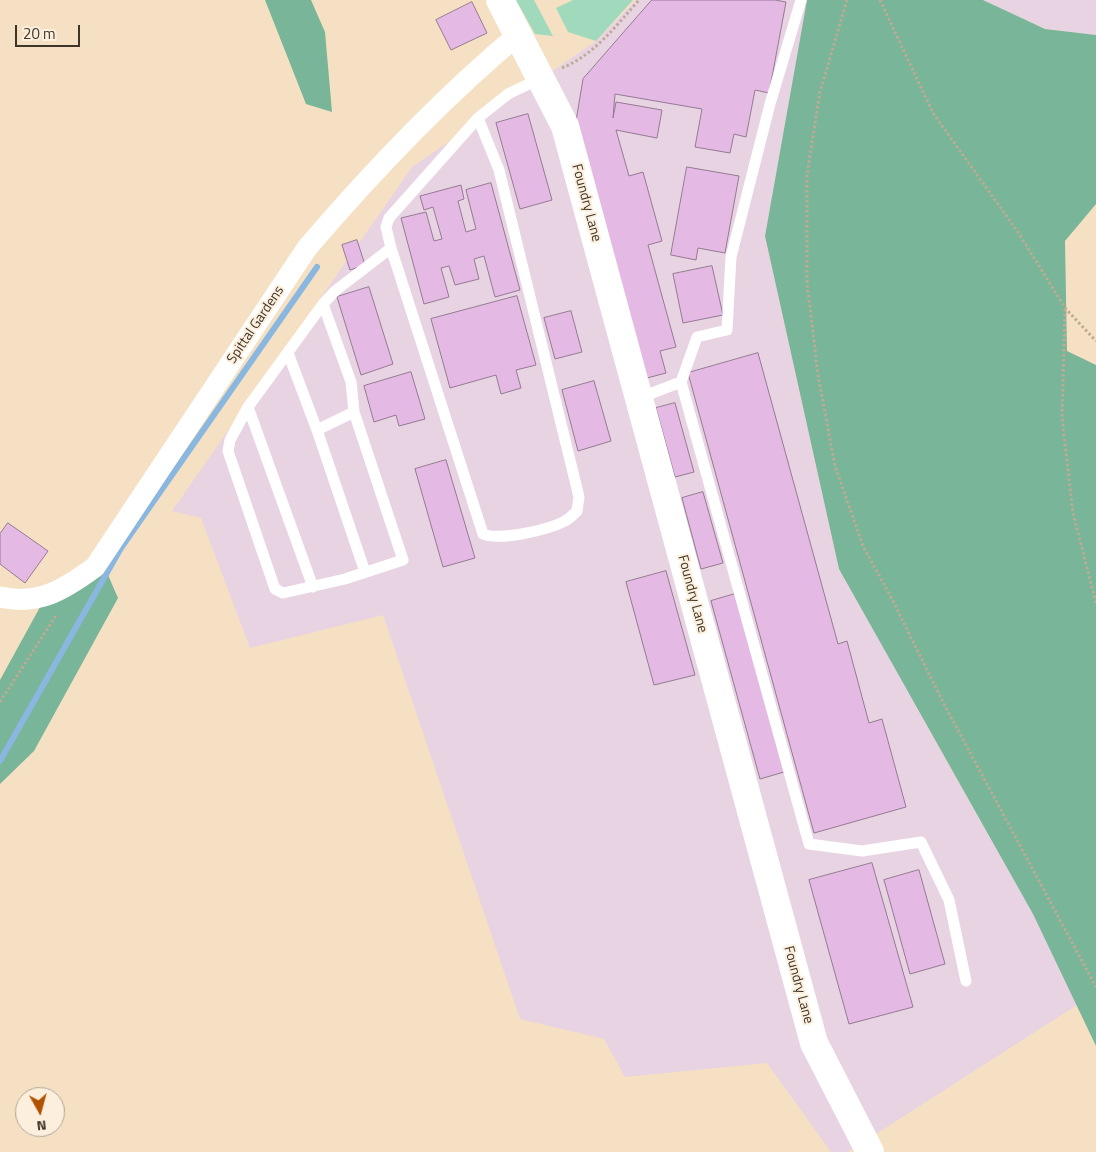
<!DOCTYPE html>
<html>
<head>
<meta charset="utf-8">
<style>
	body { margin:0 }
	#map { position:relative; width:1096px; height:1152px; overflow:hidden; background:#f6e0c3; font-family:"Titillium Web",sans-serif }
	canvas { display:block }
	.north { position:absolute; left:15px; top:1087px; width:50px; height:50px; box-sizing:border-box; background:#fcefdd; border:1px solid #b0a595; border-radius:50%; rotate:173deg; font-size:14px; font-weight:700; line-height:20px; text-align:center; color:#3e3529 }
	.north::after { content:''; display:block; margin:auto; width:18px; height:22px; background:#b05200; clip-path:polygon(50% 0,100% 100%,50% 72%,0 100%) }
	.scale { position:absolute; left:15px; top:25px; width:65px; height:22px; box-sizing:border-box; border:2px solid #3e3529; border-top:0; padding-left:6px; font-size:15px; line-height:18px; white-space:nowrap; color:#3e3529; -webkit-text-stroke:4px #fcefdd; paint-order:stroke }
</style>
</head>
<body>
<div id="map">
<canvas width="1096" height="1152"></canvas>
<div class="north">N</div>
<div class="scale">20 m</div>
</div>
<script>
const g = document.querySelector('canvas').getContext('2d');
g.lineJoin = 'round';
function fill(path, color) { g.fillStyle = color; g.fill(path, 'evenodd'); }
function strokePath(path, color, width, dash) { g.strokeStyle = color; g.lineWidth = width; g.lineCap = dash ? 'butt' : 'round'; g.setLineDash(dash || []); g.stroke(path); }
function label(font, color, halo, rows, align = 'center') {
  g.font = font + ' "Titillium Web",sans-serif'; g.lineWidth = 4; g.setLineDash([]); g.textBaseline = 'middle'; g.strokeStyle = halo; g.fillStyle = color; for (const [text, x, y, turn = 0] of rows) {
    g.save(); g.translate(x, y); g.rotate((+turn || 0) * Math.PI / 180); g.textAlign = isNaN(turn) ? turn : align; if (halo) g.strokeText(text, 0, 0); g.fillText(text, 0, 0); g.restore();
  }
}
fill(new Path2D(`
	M 636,0 L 807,0 L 765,236 L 839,569 L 1033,914 L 1077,1005 L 848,1152 L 831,1152 L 767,1063 L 625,1077 L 604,1039 L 520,1019 L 383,615 L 250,648 L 201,518 L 172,511 L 412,167 L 596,41 Z
	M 983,0 L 1096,0 L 1096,35 L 1045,29 Z`), '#e8d3e2');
fill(new Path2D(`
	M 516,0 L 534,0 L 553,36 L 535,34 Z
	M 573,0 L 633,0 L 596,41 L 568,32 L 556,8 Z`), '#a0d9bc');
fill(new Path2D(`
	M 265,0 L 311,0 L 325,32 L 332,112 L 306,104 Z
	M 807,0 L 983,0 L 1045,29 L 1096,35 L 1096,204 L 1065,241 L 1067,351 L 1096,365 L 1096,1046 L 1033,914 L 839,569 L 765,236 Z
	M 105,568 L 118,598 L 34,751 L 0,784 L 0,680 L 51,587 Z`), '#79b598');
strokePath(new Path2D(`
	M 0,761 L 121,548 L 317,267`), '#8ab7df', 6);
const building = new Path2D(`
	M 652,0 L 775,0 L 786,2 L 769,93 L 755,90 L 746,137 L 734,134 L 730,153 L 695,147 L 702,109 L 615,94 L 613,118 L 616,102 L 662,110 L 657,138 L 616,130 L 629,176 L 643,172 L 662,241 L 648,245 L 676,347 L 660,351 L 666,373 L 647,378 L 576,121 L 583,79 Z
	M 472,2 L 487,33 L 451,50 L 436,20 Z
	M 528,114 L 552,200 L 520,209 L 496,123 Z
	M 687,167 L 739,176 L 725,253 L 698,248 L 696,260 L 671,255 Z
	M 491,183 L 520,290 L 495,297 L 484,256 L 474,259 L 479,279 L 455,285 L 449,266 L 441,268 L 449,297 L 424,304 L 401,218 L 426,212 L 434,241 L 442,239 L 433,207 L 424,210 L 420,196 L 461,185 L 464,199 L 458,201 L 466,232 L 476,229 L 466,190 Z
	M 357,240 L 365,265 L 350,270 L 342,245 Z
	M 712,266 L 723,315 L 683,323 L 673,274 Z
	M 369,287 L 393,364 L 361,375 L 337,297 Z
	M 517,296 L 536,365 L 516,370 L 521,388 L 501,394 L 496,375 L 450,388 L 431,319 Z
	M 571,311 L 582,352 L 555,359 L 544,318 Z
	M 758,353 L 838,644 L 847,641 L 869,723 L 882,719 L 906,807 L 814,833 L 688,373 Z
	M 411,372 L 425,419 L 399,426 L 396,415 L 374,422 L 364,386 Z
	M 594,381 L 611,441 L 578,451 L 562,390 Z
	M 675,403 L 694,472 L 675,477 L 656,408 Z
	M 446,460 L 475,558 L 443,567 L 415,469 Z
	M 703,492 L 723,563 L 701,569 L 682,498 Z
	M 8,523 L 48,551 L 25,583 L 0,564 L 0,534 Z
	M 666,571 L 695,675 L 654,685 L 626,582 Z
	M 735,594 L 784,772 L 760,779 L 711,601 Z
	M 872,863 L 913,1007 L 849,1024 L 809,880 Z
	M 919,870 L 945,964 L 910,974 L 884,880 Z`);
fill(building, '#e4b9e4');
strokePath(building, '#947b93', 1);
strokePath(new Path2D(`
	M 847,0 L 820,92 L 807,175 L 807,282 L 818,375 L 835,466 L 863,546 L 890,595 L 944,704 L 1096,987
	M 880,0 L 933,113 L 1020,235 L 1065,308 L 1096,341
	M 562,68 C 595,54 615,27 639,0
	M 1065,309 L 1062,417 L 1073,513 L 1096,603
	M 0,702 L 57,614`), '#bdab93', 3, [2.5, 2.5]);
strokePath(new Path2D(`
	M 478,118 L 499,170 L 579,497 L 577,511 C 573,515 569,519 565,521 C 548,530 500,541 483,534 L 391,248 L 386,227 L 389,218 L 478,118 L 508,94 L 541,78
	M 323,304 L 351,382 L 354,412 L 403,560 L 345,579 L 283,593 L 275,589 L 228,451 L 230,440 L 248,407 L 323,304 L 335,291 L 391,248
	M 288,353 L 317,430 L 354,412
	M 681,382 L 809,844 L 862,851 L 921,842 L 949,900 L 966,981
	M 639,398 L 681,382 L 697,337 L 727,330 L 731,257 L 770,104 L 801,0
	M 248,407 L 313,587
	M 317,430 L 365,572`), '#fff', 11);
strokePath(new Path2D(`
	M 0,597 C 39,606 65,589 95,567 L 307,248 C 372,172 442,98 519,34`), '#fff', 21);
strokePath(new Path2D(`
	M 500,0 L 565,126 L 814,1043 L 870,1152`), '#fff', 28);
label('14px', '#3e3529', '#fcefdd', [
	["Foundry Lane",586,203,75],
	["Spittal Gardens",256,325,-56],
	["Foundry Lane",692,594,75],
	["Foundry Lane",798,985,75]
]);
</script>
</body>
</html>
